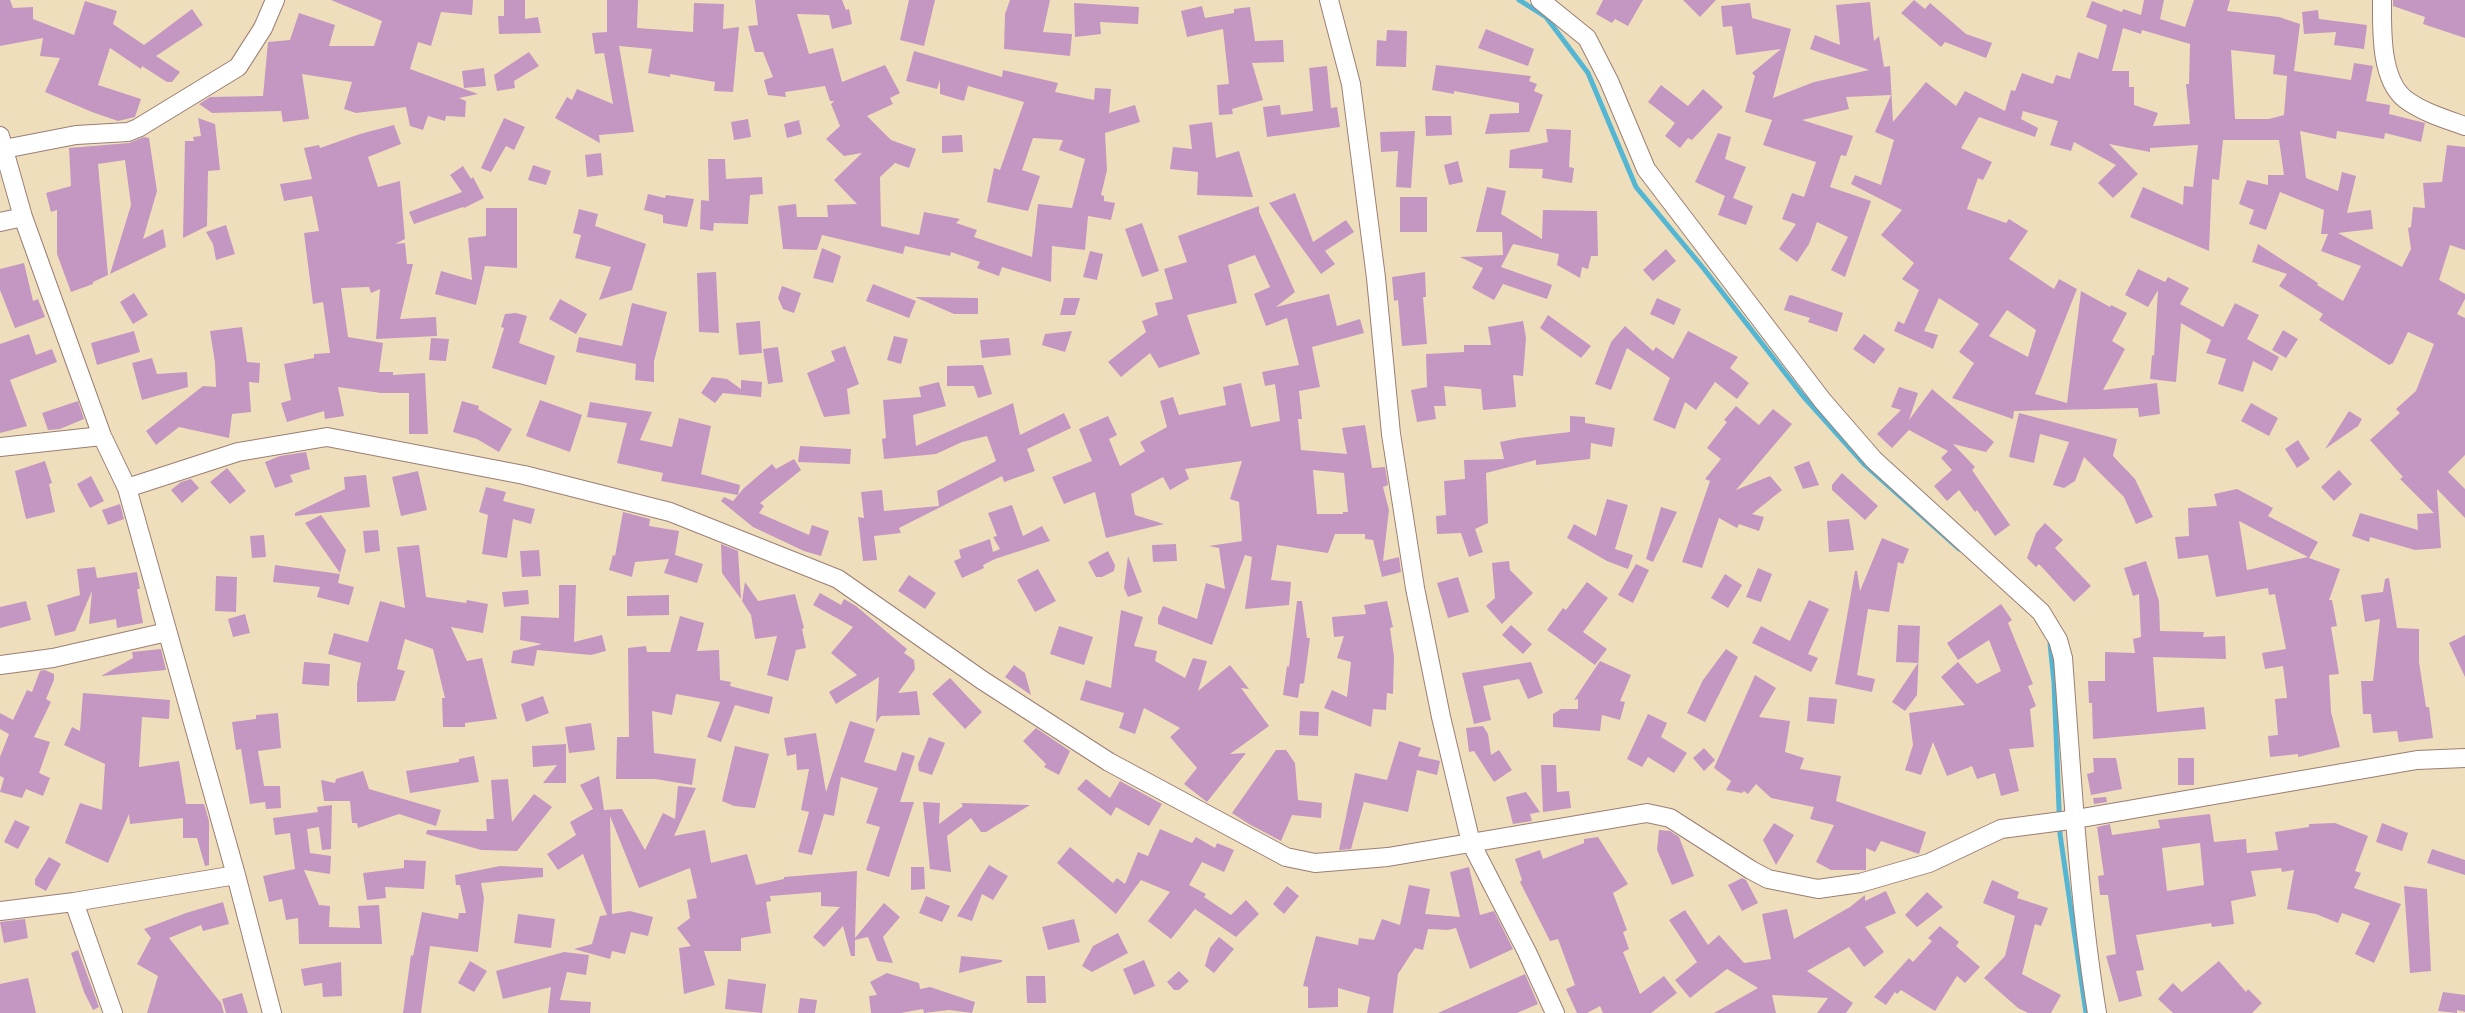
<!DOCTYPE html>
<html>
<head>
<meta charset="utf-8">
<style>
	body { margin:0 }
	canvas { display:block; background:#efdebc }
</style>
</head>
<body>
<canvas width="2465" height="1013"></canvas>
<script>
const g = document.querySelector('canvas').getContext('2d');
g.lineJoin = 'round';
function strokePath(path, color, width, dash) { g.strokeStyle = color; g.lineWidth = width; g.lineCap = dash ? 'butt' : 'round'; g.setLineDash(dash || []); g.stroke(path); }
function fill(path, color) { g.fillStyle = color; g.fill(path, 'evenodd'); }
strokePath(new Path2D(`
	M 1519,0 L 1546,17 L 1588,73 L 1636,187 L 1704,269 L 1803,396 L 1865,465 L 1959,549
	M 2050,644 L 2054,682 L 2060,834 L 2086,1013`), '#54b6d3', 5);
fill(new Path2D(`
	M 0,0 L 10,0 L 13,8 L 33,7 L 33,19 L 74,35 L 85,1 L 117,11 L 113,24 L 144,45 L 192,9 L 203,25 L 156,56 L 180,72 L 172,82 L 167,82 L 142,66 L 141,69 L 110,48 L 98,85 L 141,99 L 135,117 L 118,121 L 92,112 L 45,92 L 60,58 L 40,56 L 43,38 L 0,46 Z
	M 331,0 L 473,0 L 472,15 L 441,12 L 431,46 L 418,42 L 410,69 L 478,94 L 459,98 L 466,101 L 465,117 L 446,116 L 445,121 L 428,116 L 423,130 L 410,126 L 406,107 L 356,113 L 344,109 L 352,82 L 302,74 L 309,119 L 283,122 L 281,111 L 212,113 L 199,104 L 210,97 L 263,96 L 268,42 L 290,40 L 299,13 L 335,25 L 329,46 L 374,46 L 382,21 Z
	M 504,0 L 525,0 L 525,19 L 538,17 L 541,33 L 499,34 L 498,16 L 504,16 Z
	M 607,0 L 638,0 L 637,28 L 693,32 L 694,3 L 724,4 L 723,29 L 739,27 L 733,92 L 714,91 L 715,82 L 670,74 L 670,77 L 648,73 L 652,49 L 619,46 L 634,132 L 599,135 L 600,143 L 555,118 L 567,97 L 572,100 L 577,89 L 613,104 L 604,53 L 595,54 L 592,33 L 607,32 Z
	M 755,0 L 842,0 L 846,10 L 849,9 L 852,24 L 832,29 L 829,15 L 797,14 L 809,54 L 833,48 L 842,82 L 885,65 L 900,93 L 890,98 L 893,104 L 867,116 L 891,140 L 916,149 L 909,168 L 895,163 L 880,177 L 881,226 L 919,235 L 924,212 L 960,219 L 956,223 L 977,230 L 974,237 L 1032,257 L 1038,204 L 1072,208 L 1085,159 L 1059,150 L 1063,140 L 1033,138 L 1022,170 L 1040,176 L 1028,211 L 987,202 L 994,168 L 1000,170 L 1024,102 L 968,86 L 964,101 L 940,94 L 940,80 L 937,89 L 906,81 L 914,51 L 1002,77 L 1003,70 L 1058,83 L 1055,92 L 1094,100 L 1095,88 L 1111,89 L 1109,113 L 1135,105 L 1140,122 L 1105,133 L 1107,170 L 1101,195 L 1104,196 L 1104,201 L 1115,203 L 1111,220 L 1088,216 L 1085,250 L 1052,246 L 1051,282 L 1002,267 L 999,276 L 977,268 L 980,262 L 951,252 L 950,256 L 905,246 L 903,254 L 822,235 L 817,250 L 783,249 L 778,206 L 796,204 L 797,217 L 828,217 L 827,205 L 857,204 L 834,180 L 862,153 L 844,156 L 826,139 L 840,126 L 831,104 L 834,101 L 830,101 L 825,86 L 785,92 L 786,97 L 768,95 L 764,80 L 773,77 L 763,52 L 755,52 L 748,26 L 758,25 Z
	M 909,0 L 935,0 L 924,46 L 900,40 Z
	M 1010,0 L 1050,0 L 1043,32 L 1072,34 L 1070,56 L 1004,49 L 1005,14 Z
	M 1603,0 L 1643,0 L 1628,26 L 1615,19 L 1612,23 L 1596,14 Z
	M 1683,0 L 1716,0 L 1700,17 Z
	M 1914,0 L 1925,9 L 1930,3 L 1966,34 L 1992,43 L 1986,58 L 1945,42 L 1941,47 L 1901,13 Z
	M 2144,0 L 2164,0 L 2160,19 L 2185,27 L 2194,0 L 2230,0 L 2227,11 L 2279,17 L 2300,24 L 2294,71 L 2351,80 L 2354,63 L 2373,66 L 2366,101 L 2390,105 L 2389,114 L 2425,123 L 2421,142 L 2385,133 L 2384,139 L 2337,131 L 2336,139 L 2300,131 L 2306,178 L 2338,191 L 2342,172 L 2356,176 L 2347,213 L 2371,210 L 2373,229 L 2338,233 L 2402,267 L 2411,249 L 2408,228 L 2411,227 L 2413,207 L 2425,208 L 2423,183 L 2442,182 L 2447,145 L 2465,147 L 2465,250 L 2450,245 L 2439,280 L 2465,294 L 2465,299 L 2457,314 L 2465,318 L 2465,455 L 2448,472 L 2465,489 L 2465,518 L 2437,489 L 2441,548 L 2415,550 L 2370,537 L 2369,542 L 2352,536 L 2360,513 L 2418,530 L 2417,514 L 2434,513 L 2400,479 L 2403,477 L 2370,440 L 2400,413 L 2396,409 L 2416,391 L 2434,344 L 2408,332 L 2393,363 L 2389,365 L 2319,320 L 2323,314 L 2279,286 L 2287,274 L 2252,262 L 2258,244 L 2318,283 L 2317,285 L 2343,301 L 2361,266 L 2321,251 L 2328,234 L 2321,234 L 2324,210 L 2280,192 L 2266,230 L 2249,224 L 2254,210 L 2239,204 L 2247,180 L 2268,185 L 2268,175 L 2284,175 L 2279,140 L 2223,140 L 2219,180 L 2212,179 L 2209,251 L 2130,217 L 2143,187 L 2183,205 L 2184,186 L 2193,187 L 2198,145 L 2150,148 L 2150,152 L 2109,144 L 2138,174 L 2113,198 L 2098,183 L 2116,165 L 2074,142 L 2071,151 L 2050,145 L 2058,121 L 2023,111 L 2021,119 L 2038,128 L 2035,137 L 1979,117 L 1961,148 L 1992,162 L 1983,180 L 1978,178 L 1967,209 L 2006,223 L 2009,219 L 2028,231 L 2009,259 L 2054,289 L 2059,279 L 2077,289 L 2035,394 L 2067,403 L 2081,291 L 2110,307 L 2111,305 L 2127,313 L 2112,341 L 2125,349 L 2103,390 L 2157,383 L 2160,414 L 2139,417 L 2138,408 L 2014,411 L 2013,419 L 1952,398 L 1974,363 L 1959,352 L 1979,324 L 1939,298 L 1924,331 L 1938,335 L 1933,349 L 1894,331 L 1898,321 L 1904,324 L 1919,290 L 1902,279 L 1914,263 L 1881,235 L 1902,210 L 1851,184 L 1855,175 L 1881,185 L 1894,140 L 1875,132 L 1891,95 L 1846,97 L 1849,109 L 1802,120 L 1853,136 L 1846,156 L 1841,155 L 1830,187 L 1871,201 L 1845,277 L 1831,270 L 1848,237 L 1817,222 L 1809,244 L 1797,262 L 1779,249 L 1796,224 L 1782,219 L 1792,193 L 1804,197 L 1816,162 L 1763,145 L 1772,120 L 1745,112 L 1755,76 L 1752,73 L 1781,49 L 1736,55 L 1732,26 L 1723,27 L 1721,6 L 1750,3 L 1752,18 L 1791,29 L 1773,98 L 1814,82 L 1869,70 L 1810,49 L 1815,35 L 1840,45 L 1836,5 L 1870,2 L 1874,41 L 1879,36 L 1884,67 L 1890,66 L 1893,122 L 1926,82 L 1956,106 L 1965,91 L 2005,111 L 2011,90 L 2015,91 L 2022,73 L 2053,84 L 2056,75 L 2070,79 L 2078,52 L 2098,59 L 2107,25 L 2086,17 L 2092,1 L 2122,12 L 2123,9 L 2141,15 ZM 2123,28 L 2141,34 L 2142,30 L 2190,44 L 2189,84 L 2186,84 L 2190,124 L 2153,126 L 2158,113 L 2134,105 L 2134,87 L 2129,87 L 2129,71 L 2112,71 ZM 2231,50 L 2275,55 L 2273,74 L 2287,76 L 2284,115 L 2269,119 L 2235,119 ZM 2007,310 L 2036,330 L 2028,357 L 1989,336 Z
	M 2393,0 L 2465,0 L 2465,38 L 2423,24 L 2425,17 L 2393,6 Z
	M 1074,3 L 1139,7 L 1138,24 L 1100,22 L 1101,34 L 1075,37 Z
	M 1202,6 L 1205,18 L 1234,13 L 1234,9 L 1250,7 L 1255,41 L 1283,40 L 1284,62 L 1252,63 L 1263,100 L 1232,109 L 1233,114 L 1219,115 L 1217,85 L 1229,84 L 1223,29 L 1187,37 L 1181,11 Z
	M 2318,10 L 2319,19 L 2367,25 L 2364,49 L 2334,45 L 2336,32 L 2304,34 L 2302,12 Z
	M 1486,29 L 1534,49 L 1528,66 L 1478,48 Z
	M 1387,30 L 1407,31 L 1406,67 L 1376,66 L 1377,40 L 1386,41 Z
	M 529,52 L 539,66 L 514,81 L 515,88 L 497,91 L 494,75 Z
	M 1436,65 L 1531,76 L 1529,81 L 1537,84 L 1534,91 L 1543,95 L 1529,132 L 1485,134 L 1490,114 L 1519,113 L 1519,103 L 1454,91 L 1454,94 L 1432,90 Z
	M 1327,66 L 1331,108 L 1337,107 L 1340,127 L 1267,137 L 1263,107 L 1280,105 L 1281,115 L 1313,111 L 1309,68 Z
	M 484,68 L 486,86 L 464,88 L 462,71 Z
	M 1661,85 L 1688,106 L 1703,89 L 1723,107 L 1692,140 L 1688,138 L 1680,148 L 1665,136 L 1675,123 L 1648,102 Z
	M 1425,116 L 1451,116 L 1452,135 L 1426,136 Z
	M 198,118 L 215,124 L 220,170 L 208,171 L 207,226 L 183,238 L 185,141 L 194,141 L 193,137 L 201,136 Z
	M 504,118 L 525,127 L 514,150 L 506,146 L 491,172 L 481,168 Z
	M 748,119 L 751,137 L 734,140 L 731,122 Z
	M 799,120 L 802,134 L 787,138 L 784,124 Z
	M 1212,122 L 1216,158 L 1239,151 L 1253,197 L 1197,195 L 1198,172 L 1170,169 L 1173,147 L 1192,149 L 1189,125 Z
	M 394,125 L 401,144 L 368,157 L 378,187 L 400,181 L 405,239 L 395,244 L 405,243 L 407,264 L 413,264 L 400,319 L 436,317 L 437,336 L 376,339 L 380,289 L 371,293 L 369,287 L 341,288 L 348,337 L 383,343 L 379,372 L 393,372 L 393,375 L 425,373 L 428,434 L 409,434 L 409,393 L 381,393 L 338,387 L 344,416 L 325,419 L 324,411 L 287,422 L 281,403 L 291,400 L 284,364 L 314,358 L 314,354 L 330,353 L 323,302 L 313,304 L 304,233 L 319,231 L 312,196 L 284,201 L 280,184 L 312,179 L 304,148 L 319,145 L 320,148 L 360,134 Z
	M 1546,129 L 1571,130 L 1569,167 L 1574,168 L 1572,183 L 1542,178 L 1543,169 L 1509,168 L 1510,150 L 1548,142 Z
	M 1415,131 L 1411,188 L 1396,187 L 1398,151 L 1381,152 L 1380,132 Z
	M 1718,133 L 1731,137 L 1725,159 L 1746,167 L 1733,198 L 1753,206 L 1746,225 L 1718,215 L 1725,196 L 1695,182 Z
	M 962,135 L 963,152 L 942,153 L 942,136 Z
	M 144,137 L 149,138 L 157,191 L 143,239 L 163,229 L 166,247 L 110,274 L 131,205 L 125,160 L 98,164 L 108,275 L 93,282 L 93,284 L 71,292 L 57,254 L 57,210 L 51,212 L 46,193 L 71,186 L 69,148 L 129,143 Z
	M 601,153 L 603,175 L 587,177 L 585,155 Z
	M 708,159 L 725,159 L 726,179 L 762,177 L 763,194 L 750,195 L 748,224 L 714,223 L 713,231 L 700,229 L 701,200 L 709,201 Z
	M 1458,161 L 1463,182 L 1449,185 L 1444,165 Z
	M 533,165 L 551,171 L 546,185 L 528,180 Z
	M 463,166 L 471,179 L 473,177 L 484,198 L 464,208 L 463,207 L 414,224 L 409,212 L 462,192 L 450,175 Z
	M 1487,187 L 1506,191 L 1501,214 L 1542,239 L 1543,210 L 1597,211 L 1598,256 L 1591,256 L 1588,269 L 1582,267 L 1580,278 L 1557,265 L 1559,254 L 1513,244 L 1501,267 L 1552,285 L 1547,299 L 1503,284 L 1494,300 L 1472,288 L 1483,268 L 1460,257 L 1503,255 L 1502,232 L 1476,232 Z
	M 1295,193 L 1313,242 L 1346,220 L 1354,232 L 1325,251 L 1335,264 L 1321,274 L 1269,203 Z
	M 648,194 L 665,198 L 666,195 L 694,199 L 687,227 L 663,223 L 663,215 L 644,210 Z
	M 1400,197 L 1427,197 L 1427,232 L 1400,232 Z
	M 1259,206 L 1259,212 L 1295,292 L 1276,307 L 1329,294 L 1337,326 L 1360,319 L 1364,333 L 1312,347 L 1320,387 L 1299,391 L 1302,419 L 1298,419 L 1301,450 L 1347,454 L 1342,428 L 1365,425 L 1372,468 L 1385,467 L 1388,485 L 1383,487 L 1389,510 L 1383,561 L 1399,557 L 1401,572 L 1382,577 L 1373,540 L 1365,539 L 1365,534 L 1335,534 L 1328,553 L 1277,545 L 1271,580 L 1291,582 L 1289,605 L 1245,609 L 1252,557 L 1245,555 L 1212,645 L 1158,624 L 1158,618 L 1163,606 L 1197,619 L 1206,583 L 1225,589 L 1219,548 L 1209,546 L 1242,541 L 1239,502 L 1230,499 L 1242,461 L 1185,469 L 1189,479 L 1170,490 L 1163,477 L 1131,494 L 1135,515 L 1164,524 L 1106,538 L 1095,492 L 1064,504 L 1052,477 L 1092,461 L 1079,429 L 1108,416 L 1117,435 L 1109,439 L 1120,466 L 1145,451 L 1140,442 L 1167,427 L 1160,401 L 1173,397 L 1179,415 L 1226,405 L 1223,387 L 1241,383 L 1251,427 L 1280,421 L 1275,384 L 1265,386 L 1262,372 L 1299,365 L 1287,318 L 1266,326 L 1254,294 L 1270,287 L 1255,255 L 1228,265 L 1237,303 L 1187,315 L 1200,354 L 1159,368 L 1150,353 L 1121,377 L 1108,362 L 1146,332 L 1142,321 L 1158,315 L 1155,303 L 1173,299 L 1164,269 L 1187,262 L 1178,236 ZM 1313,470 L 1344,473 L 1348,512 L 1343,512 L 1343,514 L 1317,514 Z
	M 486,208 L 517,208 L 517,268 L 485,266 L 476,305 L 435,294 L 441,271 L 472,280 L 468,238 L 486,236 Z
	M 579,209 L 598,214 L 595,226 L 646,244 L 632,290 L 599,300 L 611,267 L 575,258 L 581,235 L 573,233 Z
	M 1142,223 L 1159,271 L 1142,277 L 1125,229 Z
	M 226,225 L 235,254 L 216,260 L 213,244 L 206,232 Z
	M 822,248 L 841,256 L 833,283 L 813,278 Z
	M 1666,249 L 1676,261 L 1653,281 L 1643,270 Z
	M 1090,251 L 1103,254 L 1097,280 L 1083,277 Z
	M 24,263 L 33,301 L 38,299 L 45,317 L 15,328 L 0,290 L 0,269 Z
	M 2138,269 L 2165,282 L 2168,277 L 2189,288 L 2180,304 L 2223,327 L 2235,303 L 2259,315 L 2247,339 L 2279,357 L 2272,371 L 2253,361 L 2243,392 L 2218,384 L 2226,359 L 2206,353 L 2211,340 L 2181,323 L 2176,382 L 2150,379 L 2152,355 L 2154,356 L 2158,290 L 2148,307 L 2125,295 Z
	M 716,272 L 719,333 L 699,332 L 697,273 Z
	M 1425,272 L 1426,297 L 1423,297 L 1427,344 L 1402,346 L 1398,300 L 1394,301 L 1392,277 Z
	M 873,284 L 916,301 L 909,318 L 866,301 Z
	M 782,286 L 801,293 L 794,313 L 783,309 L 778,298 Z
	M 134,293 L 148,315 L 133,324 L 120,302 Z
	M 1791,295 L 1843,313 L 1837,332 L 1808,322 L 1810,318 L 1784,310 L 1789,296 Z
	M 915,297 L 978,298 L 978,314 L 954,314 Z
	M 1064,298 L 1080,298 L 1075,315 L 1060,315 Z
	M 1657,298 L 1681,309 L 1674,325 L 1650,314 Z
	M 560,299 L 587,314 L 576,334 L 549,319 Z
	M 632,303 L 667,312 L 654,361 L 654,382 L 635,380 L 636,364 L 576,352 L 579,337 L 622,346 Z
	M 516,313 L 527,316 L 519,343 L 555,356 L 546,385 L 492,368 L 504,328 L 501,327 L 505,314 Z
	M 1548,315 L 1591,346 L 1581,358 L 1540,328 Z
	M 760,321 L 762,353 L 739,355 L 736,323 Z
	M 1523,321 L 1526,338 L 1523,376 L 1513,375 L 1516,407 L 1483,410 L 1481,389 L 1444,386 L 1446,406 L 1434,406 L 1436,419 L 1417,422 L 1411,390 L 1427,387 L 1426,354 L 1464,352 L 1464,345 L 1491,345 L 1488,327 Z
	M 1625,326 L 1653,351 L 1656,347 L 1673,359 L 1688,331 L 1738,357 L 1730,368 L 1749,383 L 1737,399 L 1715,382 L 1696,410 L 1685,402 L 1675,429 L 1653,420 L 1670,378 L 1627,348 L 1611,390 L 1595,384 L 1611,342 Z
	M 242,327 L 247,362 L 260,363 L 259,383 L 249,382 L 251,412 L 232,414 L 229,438 L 179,427 L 156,445 L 146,431 L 203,386 L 216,387 L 215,363 L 210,331 Z
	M 2283,330 L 2298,339 L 2286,358 L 2272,350 Z
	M 134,331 L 140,352 L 97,365 L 91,343 Z
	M 1072,331 L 1065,352 L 1042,345 L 1045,334 Z
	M 29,334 L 36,355 L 52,349 L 57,362 L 10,380 L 27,426 L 0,433 L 0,344 Z
	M 1864,334 L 1885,349 L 1874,364 L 1853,349 Z
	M 894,336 L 908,339 L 901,364 L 887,360 Z
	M 431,338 L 449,339 L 446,361 L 429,360 Z
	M 1009,338 L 1011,355 L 982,358 L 980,340 Z
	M 845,346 L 859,384 L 847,389 L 850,414 L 824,417 L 807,373 L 835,361 L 831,351 Z
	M 778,347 L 783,382 L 768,384 L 763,349 Z
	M 152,358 L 157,374 L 187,372 L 188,387 L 142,400 L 132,363 Z
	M 983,365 L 992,394 L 978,398 L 974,386 L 947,386 L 947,366 Z
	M 712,377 L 727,379 L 741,389 L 741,380 L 762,382 L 761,397 L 723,393 L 715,403 L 701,393 Z
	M 939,382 L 946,406 L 913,415 L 916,446 L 1013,403 L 1020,435 L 1064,413 L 1071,428 L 1027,449 L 1035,471 L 1004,482 L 1002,476 L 899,528 L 901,533 L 874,536 L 877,560 L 863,561 L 858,517 L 864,518 L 861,492 L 882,490 L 884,511 L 939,506 L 937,491 L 996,461 L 987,436 L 962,442 L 936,454 L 884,459 L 882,439 L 886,438 L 883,400 L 921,397 L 919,387 Z
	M 1899,387 L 1918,393 L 1909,420 L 1932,389 L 1994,442 L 1986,452 L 1953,444 L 1975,467 L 1972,470 L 2010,525 L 1995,536 L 1977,510 L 1975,512 L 1959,490 L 1947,501 L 1934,486 L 1952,470 L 1941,458 L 1948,451 L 1909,430 L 1892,448 L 1877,434 L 1901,410 L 1891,407 Z
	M 540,400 L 582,415 L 570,452 L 526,436 Z
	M 78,401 L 84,419 L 60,429 L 48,430 L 42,413 Z
	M 462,401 L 479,406 L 478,409 L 512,429 L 499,452 L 477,439 L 453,432 Z
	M 590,402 L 652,412 L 640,440 L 672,447 L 679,418 L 711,426 L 701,474 L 740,485 L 738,495 L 661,481 L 663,473 L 617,463 L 627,423 L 587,417 Z
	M 2251,403 L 2278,418 L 2269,436 L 2241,421 Z
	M 1736,406 L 1759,425 L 1773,409 L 1792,424 L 1736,490 L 1770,476 L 1782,490 L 1752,514 L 1764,517 L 1759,531 L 1739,524 L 1737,528 L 1719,518 L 1702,568 L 1682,562 L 1710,481 L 1705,479 L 1721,459 L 1707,448 L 1727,422 L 1724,420 Z
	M 2349,411 L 2362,419 L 2358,426 L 2325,449 Z
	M 2019,413 L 2117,439 L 2113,456 L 2135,479 L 2153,517 L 2136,524 L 2124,497 L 2084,457 L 2075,481 L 2064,488 L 2053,485 L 2069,442 L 2040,434 L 2034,463 L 2009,457 Z
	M 1570,416 L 1585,417 L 1585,423 L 1615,428 L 1612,447 L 1591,443 L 1590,459 L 1536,465 L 1536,460 L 1486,473 L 1488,523 L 1475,529 L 1483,552 L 1469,557 L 1461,533 L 1437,534 L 1436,516 L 1446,515 L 1444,481 L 1465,479 L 1464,460 L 1504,459 L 1500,442 L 1519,438 L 1570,432 Z
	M 2298,440 L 2310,459 L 2297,468 L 2285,449 Z
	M 800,446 L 851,449 L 850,464 L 798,462 Z
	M 306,452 L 310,469 L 290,475 L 293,482 L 275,488 L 265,462 L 280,456 Z
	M 794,459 L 801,470 L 760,503 L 764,506 L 759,513 L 809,535 L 812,525 L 829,531 L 821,556 L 804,551 L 753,527 L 721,501 L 724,497 L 733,501 L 744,488 L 772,464 L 776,469 Z
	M 45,461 L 52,483 L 49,484 L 55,512 L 26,519 L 15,471 Z
	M 1809,461 L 1819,485 L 1803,489 L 1794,467 Z
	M 227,468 L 246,491 L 230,504 L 210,482 Z
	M 2339,470 L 2352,484 L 2334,501 L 2321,487 Z
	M 418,471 L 427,510 L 401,516 L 392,477 Z
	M 1842,473 L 1878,506 L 1865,520 L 1832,490 L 1832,485 Z
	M 366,475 L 370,507 L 295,516 L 295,513 L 345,489 L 344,477 Z
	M 91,476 L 104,501 L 90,508 L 77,484 Z
	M 191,479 L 199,488 L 182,503 L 171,490 L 181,482 Z
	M 486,487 L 506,492 L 503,501 L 535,509 L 531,524 L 513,519 L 507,558 L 482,554 L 488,515 L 479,512 Z
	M 2237,489 L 2273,508 L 2268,516 L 2318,542 L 2309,558 L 2340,569 L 2329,600 L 2332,600 L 2337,626 L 2331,627 L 2339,674 L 2329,675 L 2331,712 L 2340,747 L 2298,757 L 2298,754 L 2270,757 L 2268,736 L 2278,735 L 2275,699 L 2287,698 L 2283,666 L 2265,669 L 2262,653 L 2286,649 L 2275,594 L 2269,595 L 2268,588 L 2216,597 L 2208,555 L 2178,559 L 2175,537 L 2189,536 L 2188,508 L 2217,506 L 2214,494 ZM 2239,521 L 2308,557 L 2247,570 Z
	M 1607,499 L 1628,505 L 1615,549 L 1633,555 L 1628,569 L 1607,561 L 1567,538 L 1574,524 L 1596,536 Z
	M 120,504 L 124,519 L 108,525 L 102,510 Z
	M 1012,505 L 1023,536 L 1042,526 L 1050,541 L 995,559 L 983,565 L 984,568 L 962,578 L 954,561 L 961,558 L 959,550 L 990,539 L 993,552 L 1000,549 L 993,537 L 997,536 L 988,513 Z
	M 1661,507 L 1677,512 L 1653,562 L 1646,559 Z
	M 623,512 L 650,519 L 649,526 L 679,531 L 675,555 L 703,564 L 697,583 L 664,573 L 669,559 L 635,562 L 632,577 L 609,570 L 613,555 L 615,556 Z
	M 321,515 L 346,550 L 340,573 L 305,523 Z
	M 1849,519 L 1854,550 L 1829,552 L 1827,521 Z
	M 2045,523 L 2063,540 L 2055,548 L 2091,586 L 2074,602 L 2039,564 L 2036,567 L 2027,558 L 2036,533 Z
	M 378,530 L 380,551 L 365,553 L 363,531 Z
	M 264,535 L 266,557 L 252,558 L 250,536 Z
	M 1882,538 L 1909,549 L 1903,564 L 1898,562 L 1889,612 L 1868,609 L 1857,675 L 1875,679 L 1872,692 L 1835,684 L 1855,571 L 1857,571 L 1860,591 Z
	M 721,544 L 738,551 L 741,599 L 722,573 Z
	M 1176,544 L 1177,561 L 1153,562 L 1152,545 Z
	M 419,545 L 426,597 L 466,603 L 467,600 L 488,604 L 483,633 L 451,627 L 467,661 L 482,658 L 497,719 L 465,723 L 465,727 L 443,727 L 442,698 L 445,698 L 433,649 L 405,639 L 397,669 L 405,671 L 395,701 L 357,702 L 357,684 L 361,663 L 328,654 L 334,633 L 368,642 L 380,601 L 405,608 L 397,547 Z
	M 539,550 L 541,576 L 522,577 L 520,551 Z
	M 1108,551 L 1115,565 L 1114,571 L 1102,577 L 1096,577 L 1088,562 Z
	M 1128,556 L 1142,592 L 1128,597 L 1124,588 Z
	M 1509,561 L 1510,570 L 1533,593 L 1502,624 L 1486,606 L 1495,598 L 1492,563 Z
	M 2146,561 L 2159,601 L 2160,631 L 2204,632 L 2203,637 L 2225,636 L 2226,659 L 2153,657 L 2157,712 L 2204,707 L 2206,729 L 2093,739 L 2092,703 L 2089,703 L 2088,681 L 2105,681 L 2105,652 L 2135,653 L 2133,639 L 2141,637 L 2139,594 L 2133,596 L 2124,568 Z
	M 1636,564 L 1649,570 L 1633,603 L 1618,595 Z
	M 275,565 L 340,574 L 338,583 L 354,587 L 349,605 L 317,597 L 320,587 L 273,582 Z
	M 95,567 L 97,578 L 137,572 L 140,589 L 137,589 L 143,623 L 117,628 L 116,619 L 89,624 L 92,591 L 75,631 L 55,636 L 47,605 L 80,595 L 77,569 Z
	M 1758,568 L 1772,574 L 1761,602 L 1746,597 Z
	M 1038,569 L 1056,601 L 1035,612 L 1017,580 Z
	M 1725,574 L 1742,585 L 1728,608 L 1711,598 Z
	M 909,575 L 936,593 L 925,609 L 898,591 Z
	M 216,576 L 237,577 L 236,612 L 215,611 Z
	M 1458,577 L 1469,612 L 1448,618 L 1437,583 Z
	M 2389,578 L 2397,628 L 2419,629 L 2419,662 L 2426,707 L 2429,707 L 2433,738 L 2399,742 L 2397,731 L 2373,733 L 2371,714 L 2363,714 L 2361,681 L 2373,681 L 2380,619 L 2365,622 L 2361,595 L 2383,592 L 2385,579 Z
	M 745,582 L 758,601 L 795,594 L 804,628 L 802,629 L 806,648 L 796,650 L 788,681 L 767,675 L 777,636 L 755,639 L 751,615 L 742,601 Z
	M 1587,582 L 1608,598 L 1583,632 L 1607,649 L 1595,665 L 1547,630 L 1563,608 L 1566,610 Z
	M 559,585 L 576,585 L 574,642 L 602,635 L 606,651 L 591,655 L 537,650 L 534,666 L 511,663 L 513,651 L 542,644 L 520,640 L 521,616 L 559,618 Z
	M 528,590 L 529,604 L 504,607 L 502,592 Z
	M 820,593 L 841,605 L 844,599 L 856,606 L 907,649 L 904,653 L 914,660 L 915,669 L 898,693 L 917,691 L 920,715 L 881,716 L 876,723 L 879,677 L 836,704 L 829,692 L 857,675 L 831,653 L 853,627 L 813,605 Z
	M 669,595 L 669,615 L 627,616 L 627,596 Z
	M 1809,600 L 1829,609 L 1808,654 L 1818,658 L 1811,672 L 1752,643 L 1761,626 L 1790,641 Z
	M 26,601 L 31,620 L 0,628 L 0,607 Z
	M 1297,601 L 1302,601 L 1307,638 L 1310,638 L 1304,683 L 1300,684 L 1298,698 L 1283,695 L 1287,666 L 1289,667 Z
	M 1387,601 L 1393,627 L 1390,628 L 1394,657 L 1393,694 L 1387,693 L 1386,710 L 1373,709 L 1371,727 L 1324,708 L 1332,690 L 1347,697 L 1351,662 L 1337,658 L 1344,636 L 1334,637 L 1332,617 L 1366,614 L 1364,605 Z
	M 2001,604 L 2012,620 L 2008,623 L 2033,684 L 2028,686 L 2036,706 L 2030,709 L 2034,747 L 2009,749 L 2019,791 L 2001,796 L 1995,773 L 1977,779 L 1972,766 L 1947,776 L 1933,742 L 1921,775 L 1905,770 L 1913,745 L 1909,713 L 1965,705 L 1941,677 L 1958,662 L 1977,684 L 2001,671 L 1989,640 L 1958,660 L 1947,643 Z
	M 1121,610 L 1143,617 L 1134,646 L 1157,651 L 1155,661 L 1185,678 L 1193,658 L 1207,661 L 1198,691 L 1230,665 L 1249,689 L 1241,688 L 1269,726 L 1230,754 L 1246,753 L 1207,802 L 1184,784 L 1197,768 L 1170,737 L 1180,728 L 1144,708 L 1135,734 L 1119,728 L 1124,713 L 1080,700 L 1086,680 L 1111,688 Z
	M 245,614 L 250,633 L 233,637 L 228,619 Z
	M 680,616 L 704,623 L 697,651 L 719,650 L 720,680 L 731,682 L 730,686 L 773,697 L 769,714 L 735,705 L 721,742 L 707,737 L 720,702 L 676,694 L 672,715 L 652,711 L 654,753 L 696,759 L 692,785 L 655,779 L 616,779 L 617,737 L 629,737 L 628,648 L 646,646 L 647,652 L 670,652 Z
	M 1511,625 L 1532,644 L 1523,654 L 1502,635 Z
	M 1898,625 L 1920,626 L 1917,695 L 1905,711 L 1892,702 L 1918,663 L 1896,662 Z
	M 1059,626 L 1093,637 L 1084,665 L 1050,654 Z
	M 2465,635 L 2465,677 L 2449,643 Z
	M 161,649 L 166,670 L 101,676 L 133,658 L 132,652 Z
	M 1726,649 L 1738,657 L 1705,722 L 1687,713 L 1703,680 Z
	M 1600,661 L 1631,675 L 1620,701 L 1625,702 L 1620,720 L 1602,715 L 1600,731 L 1553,727 L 1553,714 L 1561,709 L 1578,709 L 1578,699 L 1574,700 Z
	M 304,662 L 330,664 L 329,686 L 302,684 Z
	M 1531,662 L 1543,693 L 1528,699 L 1519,679 L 1483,686 L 1491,720 L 1474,724 L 1462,673 Z
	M 1014,665 L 1025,673 L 1031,695 L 1005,677 Z
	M 45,670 L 54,674 L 54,680 L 46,699 L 51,702 L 34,737 L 50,742 L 39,773 L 50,778 L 43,796 L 26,789 L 22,798 L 0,792 L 4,778 L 0,776 L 0,757 L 9,734 L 0,729 L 0,713 L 13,720 L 27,690 L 32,692 L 40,671 Z
	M 1755,675 L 1776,688 L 1759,717 L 1790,721 L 1785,752 L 1804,758 L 1800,769 L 1841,776 L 1836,801 L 1926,832 L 1919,854 L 1881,841 L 1875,852 L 1866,848 L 1866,870 L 1831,870 L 1816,862 L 1834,825 L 1810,819 L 1814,807 L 1771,798 L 1756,784 L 1748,794 L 1744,791 L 1742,793 L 1726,790 L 1731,781 L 1714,768 Z
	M 950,678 L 982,712 L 965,729 L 932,694 Z
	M 83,693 L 170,700 L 169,719 L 142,717 L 139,767 L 179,761 L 186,804 L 204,804 L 209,821 L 209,865 L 205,866 L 197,838 L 183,838 L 183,818 L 130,824 L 129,814 L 108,863 L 65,843 L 80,803 L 102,810 L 105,764 L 64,745 L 72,727 L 80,731 Z
	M 543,696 L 549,713 L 526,722 L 521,704 Z
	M 1809,697 L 1837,699 L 1834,724 L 1807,721 Z
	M 1300,711 L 1319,712 L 1318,736 L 1299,735 Z
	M 278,713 L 281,748 L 258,751 L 264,786 L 280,786 L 281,808 L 266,809 L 265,802 L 250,804 L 241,749 L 236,750 L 232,722 L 256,719 L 256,715 Z
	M 1648,714 L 1667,723 L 1661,737 L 1687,753 L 1674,773 L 1648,757 L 1642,767 L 1627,759 Z
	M 850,721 L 875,729 L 864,762 L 896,771 L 902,752 L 915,756 L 900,802 L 914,802 L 889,877 L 866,870 L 880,827 L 866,823 L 878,788 L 841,777 L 834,816 L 824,814 L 812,855 L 798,852 L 809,812 L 801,810 L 809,769 L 797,770 L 796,754 L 787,756 L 784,738 L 816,733 L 826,792 Z
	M 591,723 L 595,750 L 569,753 L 565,727 Z
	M 1483,726 L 1488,734 L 1491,755 L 1499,750 L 1512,770 L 1494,782 L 1474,751 L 1469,752 L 1466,728 Z
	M 1036,728 L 1070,751 L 1059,775 L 1044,767 L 1046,764 L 1023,741 Z
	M 929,737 L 945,743 L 932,775 L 919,771 L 918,764 Z
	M 1399,741 L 1421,748 L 1418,756 L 1440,761 L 1437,775 L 1417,770 L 1408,812 L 1364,802 L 1351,849 L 1339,850 L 1355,773 L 1387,780 Z
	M 566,744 L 566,783 L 543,783 L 557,765 L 533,767 L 532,746 Z
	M 735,746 L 769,754 L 755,808 L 734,806 L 722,801 Z
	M 1704,748 L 1715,760 L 1704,771 L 1693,758 Z
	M 1276,750 L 1286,750 L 1295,763 L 1298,800 L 1322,803 L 1321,818 L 1292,815 L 1281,841 L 1249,824 L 1232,813 Z
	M 474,756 L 479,782 L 410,793 L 406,771 L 459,762 L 459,759 Z
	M 2093,758 L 2116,758 L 2122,789 L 2091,795 L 2087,774 L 2094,772 Z
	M 2178,758 L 2194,758 L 2194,785 L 2178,785 Z
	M 1541,765 L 1556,765 L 1557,792 L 1569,791 L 1571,808 L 1543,812 Z
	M 363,771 L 369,789 L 441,810 L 436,826 L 399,814 L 358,828 L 357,823 L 352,823 L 350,801 L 324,801 L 321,780 L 335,783 L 336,779 Z
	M 599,776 L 604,810 L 622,809 L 645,850 L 663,813 L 675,819 L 678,786 L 696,788 L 674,836 L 705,830 L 711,863 L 747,854 L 756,885 L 784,879 L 784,877 L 857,871 L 855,938 L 884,903 L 900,917 L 883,937 L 893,963 L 877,961 L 868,937 L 855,940 L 855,956 L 851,956 L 843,926 L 824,947 L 813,937 L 840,907 L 821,906 L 821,892 L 770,896 L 771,901 L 766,902 L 771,933 L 741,938 L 741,951 L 704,951 L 715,985 L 684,994 L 679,948 L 691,946 L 677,928 L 690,918 L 687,900 L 697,898 L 690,868 L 639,888 L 610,816 L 612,914 L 630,911 L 653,917 L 648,936 L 631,932 L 625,954 L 612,951 L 610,959 L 574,949 L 592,944 L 600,916 L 607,915 L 583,854 L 558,870 L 547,854 L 576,835 L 570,822 L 593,809 L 580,785 Z
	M 508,779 L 512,822 L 534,794 L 552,807 L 517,851 L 481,850 L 426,834 L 427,830 L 487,831 L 486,819 L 494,819 L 491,780 Z
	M 1086,779 L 1110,798 L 1120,781 L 1162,804 L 1149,826 L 1116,807 L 1111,816 L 1077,789 Z
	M 1526,792 L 1540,812 L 1530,814 L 1532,821 L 1513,824 L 1506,797 Z
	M 2106,797 L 2107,802 L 2094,804 L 2093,798 Z
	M 923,802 L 940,803 L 939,824 L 963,806 L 961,803 L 1030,805 L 986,832 L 981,832 L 971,818 L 947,836 L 951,872 L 930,869 Z
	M 332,805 L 331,849 L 322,850 L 319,827 L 307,829 L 310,853 L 331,856 L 330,874 L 304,870 L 319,905 L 330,906 L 329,927 L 360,928 L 358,906 L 379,905 L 382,944 L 299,944 L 298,918 L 286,920 L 282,899 L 269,902 L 263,876 L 295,869 L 290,833 L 275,835 L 273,818 L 318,812 L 317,807 Z
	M 2210,814 L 2214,842 L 2246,839 L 2247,853 L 2278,850 L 2275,832 L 2309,827 L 2309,824 L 2335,823 L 2368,836 L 2355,871 L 2361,873 L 2354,888 L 2401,904 L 2374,963 L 2355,954 L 2370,923 L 2342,913 L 2338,923 L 2316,914 L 2287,909 L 2294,870 L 2282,872 L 2281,868 L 2251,871 L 2256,896 L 2231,901 L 2234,924 L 2212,927 L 2211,923 L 2136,935 L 2144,970 L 2136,971 L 2142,996 L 2119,1002 L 2106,956 L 2116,954 L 2108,895 L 2100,895 L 2098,876 L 2104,875 L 2097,827 L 2110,824 L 2112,835 L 2160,828 L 2158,820 ZM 2200,843 L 2204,885 L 2167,891 L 2162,848 Z
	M 15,820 L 30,827 L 18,849 L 4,842 Z
	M 1774,823 L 1794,835 L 1776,865 L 1763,840 Z
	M 2382,823 L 2408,833 L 2402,851 L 2376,842 Z
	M 1160,829 L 1192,843 L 1196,837 L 1215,848 L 1217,843 L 1234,850 L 1224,872 L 1202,862 L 1189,885 L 1206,894 L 1204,897 L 1231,915 L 1246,900 L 1259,914 L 1236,937 L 1195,909 L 1171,939 L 1148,921 L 1170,892 L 1141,880 L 1116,914 L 1057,863 L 1070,847 L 1113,883 L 1117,878 L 1125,884 L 1138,852 L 1148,856 Z
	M 1659,830 L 1670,831 L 1679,837 L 1694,876 L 1672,885 L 1657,850 Z
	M 1598,837 L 1628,884 L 1613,893 L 1627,930 L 1623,932 L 1629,949 L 1623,952 L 1640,994 L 1664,976 L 1677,993 L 1651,1013 L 1603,1013 L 1600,1006 L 1587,1013 L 1577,1013 L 1566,989 L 1575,985 L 1558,939 L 1550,941 L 1520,882 L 1522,880 L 1515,859 L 1540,850 L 1543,859 L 1584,843 L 1584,839 Z
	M 2432,849 L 2465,860 L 2465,875 L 2427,863 Z
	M 49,857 L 61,864 L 46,891 L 35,885 L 35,879 Z
	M 404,860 L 426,861 L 424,889 L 385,887 L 386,898 L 367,900 L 363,873 L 404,868 Z
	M 989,865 L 1008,876 L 993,900 L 982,894 L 972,921 L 957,916 Z
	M 500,866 L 543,868 L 543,877 L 481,883 L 484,898 L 478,952 L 430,946 L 421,1013 L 403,1013 L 411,955 L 413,956 L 422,912 L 458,919 L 459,913 L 466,913 L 460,885 L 456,885 L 455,875 Z
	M 911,867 L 924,867 L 925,889 L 911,890 Z
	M 1469,867 L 1480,915 L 1494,911 L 1513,949 L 1470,969 L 1456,928 L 1448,930 L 1428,929 L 1423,950 L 1415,948 L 1398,974 L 1393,1013 L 1367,1013 L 1370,997 L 1338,988 L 1338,1007 L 1308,1008 L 1308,987 L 1303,986 L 1316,936 L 1358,945 L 1359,938 L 1374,940 L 1382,919 L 1400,925 L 1409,885 L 1430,889 L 1425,914 L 1460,917 L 1450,872 Z
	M 1742,878 L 1746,880 L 1758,903 L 1742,911 L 1728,885 Z
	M 1992,880 L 2019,892 L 2017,898 L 2048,908 L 2041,926 L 2035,924 L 2022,974 L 2061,995 L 2051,1013 L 2028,1013 L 2018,1008 L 1984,978 L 2005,956 L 2015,916 L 1983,903 Z
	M 1287,886 L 1299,896 L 1284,914 L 1273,904 Z
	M 2404,886 L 2427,889 L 2431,971 L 2410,973 Z
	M 1886,891 L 1896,913 L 1865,927 L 1884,952 L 1864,967 L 1849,947 L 1807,971 L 1853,1003 L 1846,1013 L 1817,1013 L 1828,998 L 1772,995 L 1776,1013 L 1714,1013 L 1758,988 L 1727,969 L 1690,998 L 1675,980 L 1697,962 L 1669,920 L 1685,910 L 1708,945 L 1719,935 L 1744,963 L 1771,959 L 1762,914 L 1787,909 L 1794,939 L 1850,907 L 1865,895 L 1865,901 Z
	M 1927,892 L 1943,907 L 1917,927 L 1905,915 Z
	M 926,896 L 950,906 L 942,922 L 919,913 Z
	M 223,902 L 229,924 L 203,931 L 201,925 L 169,938 L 221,1003 L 224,1013 L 147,1013 L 158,976 L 137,964 L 151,938 L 144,929 L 186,913 Z
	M 518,914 L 555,919 L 551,948 L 514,943 Z
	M 25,919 L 28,938 L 4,943 L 0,922 Z
	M 1074,919 L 1080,942 L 1048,950 L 1042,927 Z
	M 1940,926 L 1959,942 L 1956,946 L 1980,967 L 1965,983 L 1957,976 L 1935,1011 L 1901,990 L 1897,994 L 1895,992 L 1886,1005 L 1874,997 L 1909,958 L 1913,962 L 1932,941 L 1928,938 Z
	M 1118,933 L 1128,953 L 1092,972 L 1082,966 L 1093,946 Z
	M 1219,937 L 1234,949 L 1214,973 L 1205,966 L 1210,948 Z
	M 78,950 L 99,1007 L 93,1010 L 84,992 L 71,953 Z
	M 564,952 L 589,955 L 586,975 L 567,972 L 560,1000 L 591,1002 L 590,1013 L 548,1013 L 551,987 L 503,999 L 496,971 Z
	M 961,956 L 1002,960 L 1002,962 L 959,973 Z
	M 1144,960 L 1155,986 L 1134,995 L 1123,969 Z
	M 470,961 L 487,971 L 474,992 L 458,983 Z
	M 2219,961 L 2246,992 L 2248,989 L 2262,1003 L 2252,1013 L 2173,1013 L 2158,999 L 2173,983 L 2182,992 Z
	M 341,962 L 342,996 L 323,997 L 322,983 L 304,986 L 301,969 Z
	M 1179,971 L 1189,981 L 1179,990 L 1174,990 L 1167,982 Z
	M 887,973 L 919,983 L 920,989 L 930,987 L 975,1002 L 972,1013 L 949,1010 L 924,1013 L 923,1009 L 901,1013 L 871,1013 L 869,996 L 877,995 L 870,982 Z
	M 1525,974 L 1538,1004 L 1517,1013 L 1438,1013 Z
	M 1026,976 L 1045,976 L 1046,1003 L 1027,1003 Z
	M 28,978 L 36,1013 L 0,1013 L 0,984 Z
	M 728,979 L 766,984 L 762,1013 L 725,1009 Z
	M 2443,992 L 2465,995 L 2465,1012 L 2457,1010 L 2457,1013 L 2438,1011 Z
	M 242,993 L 248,1013 L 226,1013 L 222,999 Z
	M 800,998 L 817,1000 L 815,1013 L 798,1013 Z`), '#c497c2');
const minor = new Path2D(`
	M 1329,0 L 1351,84 L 1376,278 L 1391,434 L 1415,588 L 1441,717 L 1471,843 L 1527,952 L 1555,1013
	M 1540,0 L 1587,38 L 1609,81 L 1646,169 L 1822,400 L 1874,460 L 2041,612 L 2058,640 L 2063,658 C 2072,776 2078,896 2097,1013
	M 2382,0 C 2382,29 2380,79 2405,99 C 2422,112 2445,119 2465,126
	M 0,136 L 23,217 L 102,436 L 127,488 L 236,875 L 272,1013
	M 4,149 L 76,135 L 128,132 L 138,128 L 238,67 L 263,28 L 275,0
	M 0,222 L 23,217
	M 0,447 L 102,436
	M 127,488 L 238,452 L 327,437 L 524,475 L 670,512 L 838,579 L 982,680 L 1109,762 L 1286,857 L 1315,863 L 1388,857 L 1647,813 L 1670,818 L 1751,870 L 1768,879 L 1818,889 L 1860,883 L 1929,863 L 2001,829 L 2070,820 L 2417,760 L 2465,758
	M 0,665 L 53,658 L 167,632
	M 74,902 L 113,1013
	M 0,911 L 74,902 L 236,875`);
strokePath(minor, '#9c7e74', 20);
strokePath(minor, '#fff', 18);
</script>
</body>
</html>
